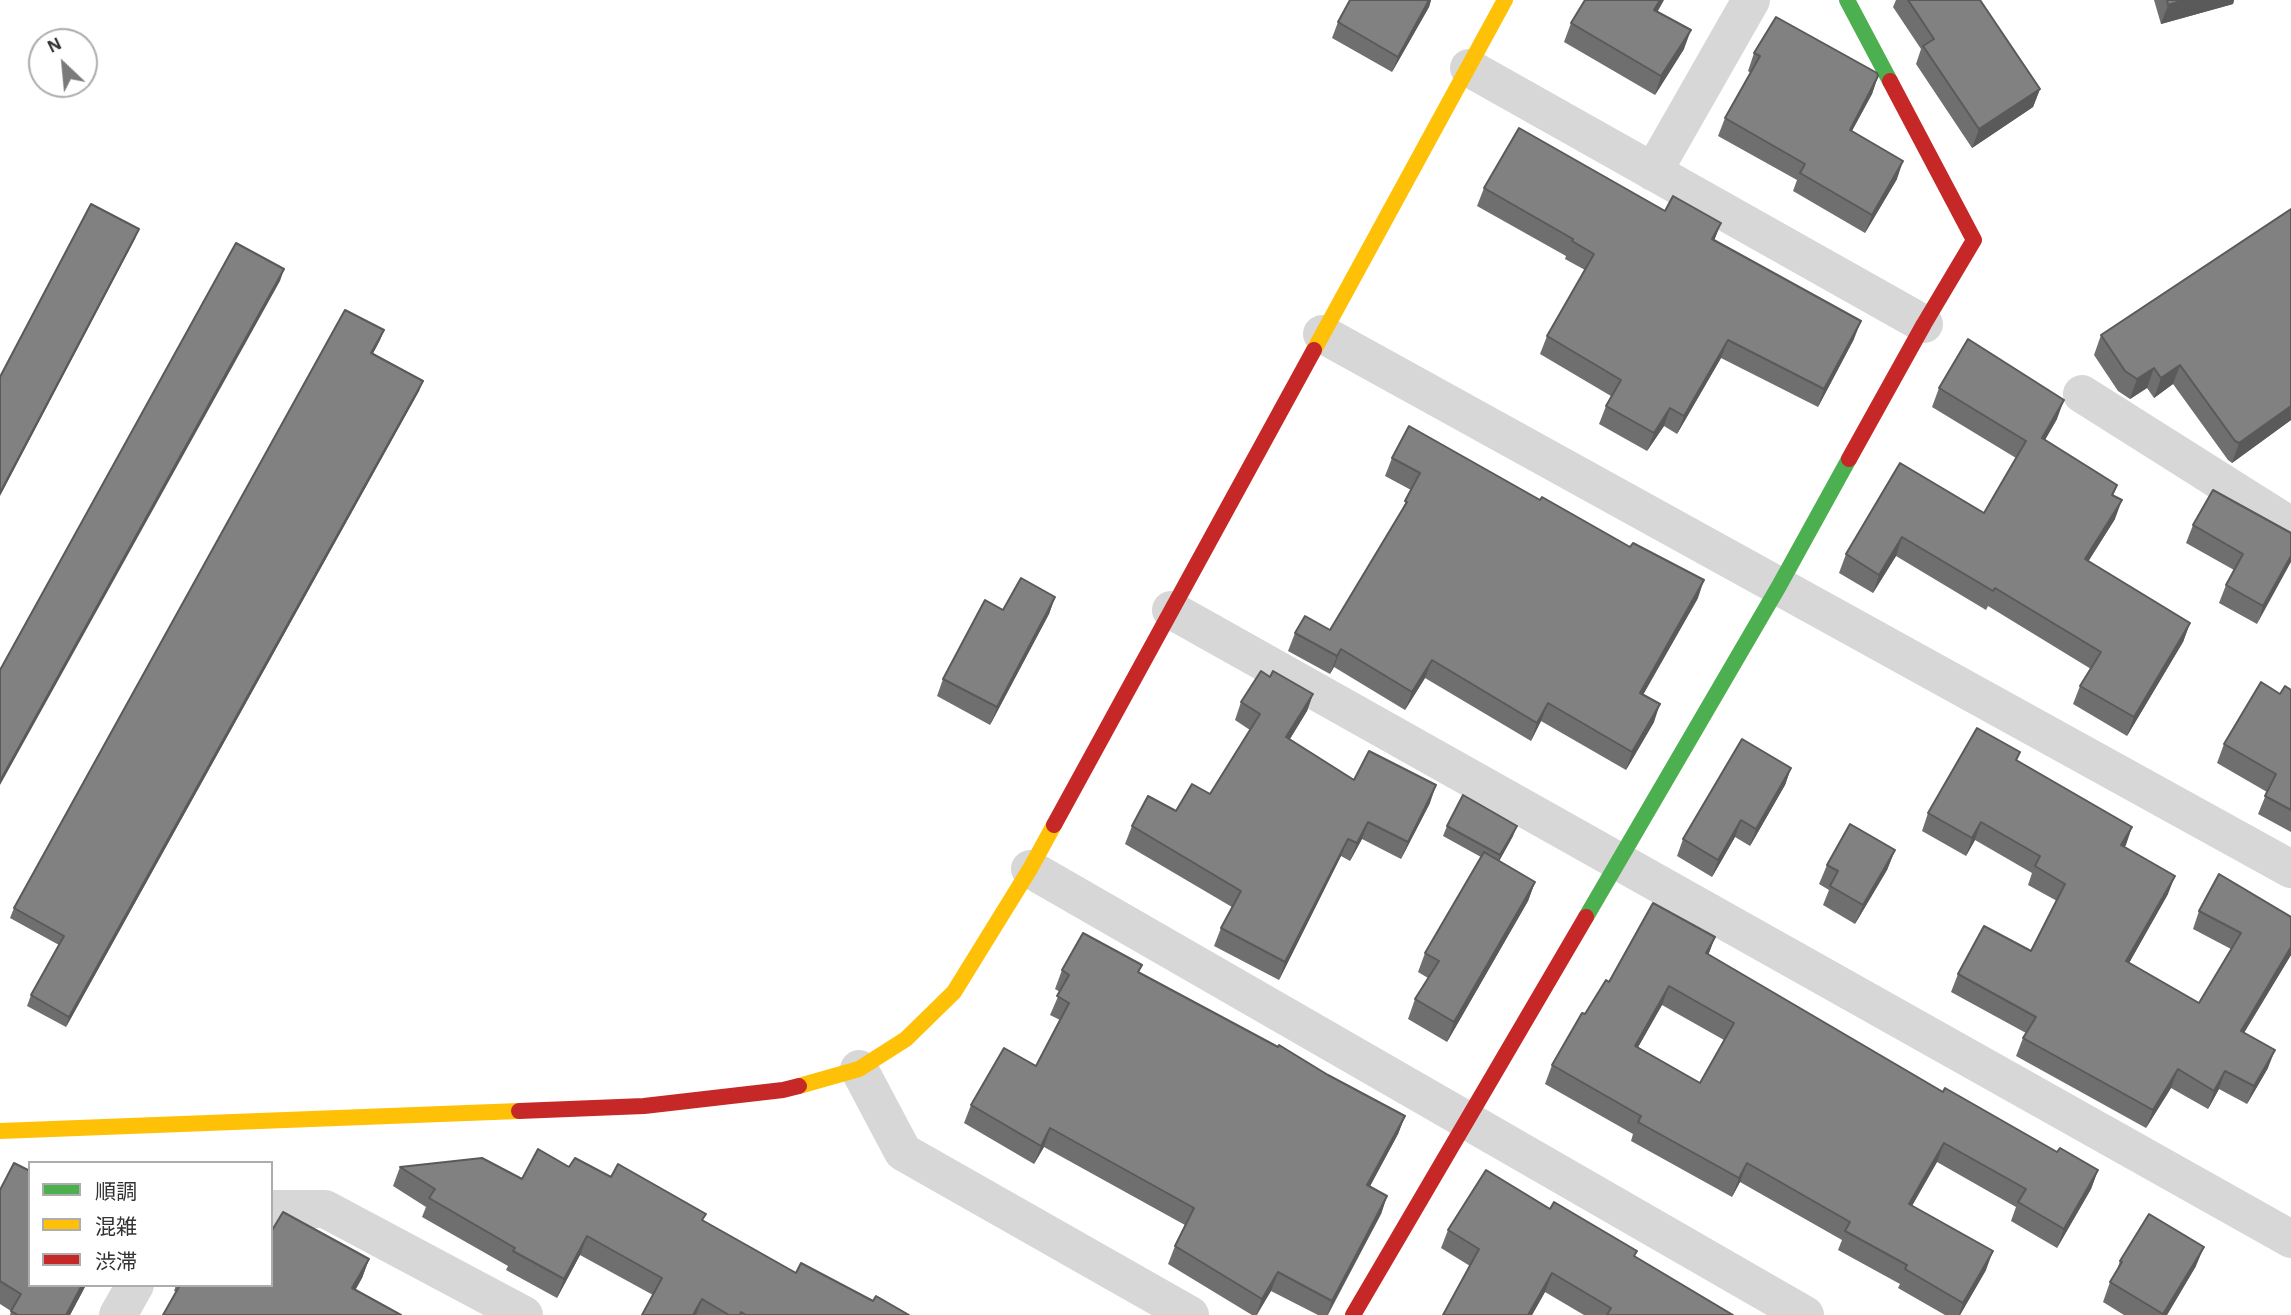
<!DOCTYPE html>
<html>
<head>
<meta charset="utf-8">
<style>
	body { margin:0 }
	#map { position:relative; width:2291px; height:1315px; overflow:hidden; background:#fff; font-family:"Alegreya Sans","Noto Sans JP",sans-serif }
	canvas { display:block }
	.legend { position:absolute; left:28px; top:1161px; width:245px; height:126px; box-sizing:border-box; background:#fff; border:2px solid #adadad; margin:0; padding:9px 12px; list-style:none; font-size:21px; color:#333 }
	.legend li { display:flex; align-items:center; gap:14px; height:35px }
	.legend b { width:35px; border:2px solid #adadad }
	.north { position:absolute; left:28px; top:28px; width:70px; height:70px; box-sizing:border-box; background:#fff; border:2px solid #adadad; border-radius:50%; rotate:334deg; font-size:19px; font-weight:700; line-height:28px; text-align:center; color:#333 }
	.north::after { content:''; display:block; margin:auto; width:24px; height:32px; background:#7a7a7a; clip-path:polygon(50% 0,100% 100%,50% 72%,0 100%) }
</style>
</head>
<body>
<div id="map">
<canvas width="2291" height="1315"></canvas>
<ul class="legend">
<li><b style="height:9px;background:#4caf50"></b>順調</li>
<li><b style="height:9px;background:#ffc107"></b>混雑</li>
<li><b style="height:9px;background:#c62828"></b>渋滞</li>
</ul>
<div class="north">N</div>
</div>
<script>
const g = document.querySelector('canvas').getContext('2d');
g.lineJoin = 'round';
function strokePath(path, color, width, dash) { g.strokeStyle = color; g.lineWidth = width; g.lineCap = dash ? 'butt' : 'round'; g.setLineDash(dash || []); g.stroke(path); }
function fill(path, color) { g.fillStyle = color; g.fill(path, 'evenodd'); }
strokePath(new Path2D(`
	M 1469,68 L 1924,324
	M 1653,172 L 1751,0
	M 1322,334 L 2291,869
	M 2082,394 L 2291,526
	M 1171,610 L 2291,1239
	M 1030,869 L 1805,1315
	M 859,1069 L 903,1152 L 1190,1315
	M 271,1209 L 325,1209 L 524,1315
	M 118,1315 L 135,1285`), '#d7d7d7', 38);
strokePath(new Path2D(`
	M 1847,0 L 1890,81
	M 1586,917 L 1779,586 L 1849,459`), '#4caf50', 16);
strokePath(new Path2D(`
	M 1314,350 L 1505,0
	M 799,1086 L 859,1069 L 906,1039 L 954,992 L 1030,869 L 1054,825
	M 0,1131 L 519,1111`), '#ffc107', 16);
strokePath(new Path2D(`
	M 1849,459 L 1924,324 L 1974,240 L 1890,81
	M 1054,825 L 1314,350
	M 519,1111 L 644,1106 L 783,1090 L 799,1086
	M 1353,1315 L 1586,917`), '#c62828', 16);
fill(new Path2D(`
	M 1350,0 L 1431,0 L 1429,7 L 1392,72 L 1332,38 L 1338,22 Z
	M 1896,0 L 1981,0 L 1981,1 L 2040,89 L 2033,107 L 1972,148 L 1916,64 L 1921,49 L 1893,7 Z
	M 2154,0 L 2234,0 L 2233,4 L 2161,24 Z
	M 1657,11 L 1684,49 L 1655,95 L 1564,42 L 1571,23 Z
	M 1754,53 L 1878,76 L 1872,94 L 1852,131 L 1897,179 L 1865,233 L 1793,191 L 1797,180 L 1718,136 L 1725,118 L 1751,73 L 1748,71 Z
	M 1484,188 L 1665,211 L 1721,223 L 1714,240 L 1854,339 L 1818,407 L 1721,358 L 1677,434 L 1664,426 L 1647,451 L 1599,424 L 1606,406 L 1611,396 L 1540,354 L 1547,336 L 1585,270 L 1565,259 L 1566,256 L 1477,206 Z
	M 2291,209 L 2291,420 L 2232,463 L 2228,460 L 2173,384 L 2154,398 L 2147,388 L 2130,399 L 2118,391 L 2094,355 L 2101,335 Z
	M 384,330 L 380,340 L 373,353 L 423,381 L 419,391 L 66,1027 L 27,1006 L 31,995 L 59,945 L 10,918 L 14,908 Z
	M 1939,388 L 2057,419 L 2045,440 L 2117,485 L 2113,496 L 2115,519 L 2088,561 L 2190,623 L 2183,642 L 2127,736 L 2073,704 L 2080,686 L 2091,669 L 1988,606 L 1986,610 L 1896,556 L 1873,593 L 1839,573 L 1846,554 L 1984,513 L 2016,458 L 1932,407 Z
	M 1392,458 L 1698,598 L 1643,694 L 1654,722 L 1626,770 L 1541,721 L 1531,741 L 1425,678 L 1405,710 L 1334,667 L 1330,674 L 1288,651 L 1295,633 L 1330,630 L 1401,512 L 1411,490 L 1385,476 Z
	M 2193,525 L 2291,533 L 2257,624 L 2219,603 L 2226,585 L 2234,570 L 2186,543 Z
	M 1055,597 L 1049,614 L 990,725 L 937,696 L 943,679 Z
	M 1270,677 L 1313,694 L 1307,711 L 1290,739 L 1354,780 L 1430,803 L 1401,859 L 1362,839 L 1350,861 L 1341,856 L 1279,980 L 1214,946 L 1221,928 L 1232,907 L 1125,844 L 1132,826 L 1176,811 L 1210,794 L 1250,730 L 1235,720 L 1241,702 Z
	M 2291,690 L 2291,832 L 2258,814 L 2267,792 L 2217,763 L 2224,744 L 2280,694 Z
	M 2020,752 L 2017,760 L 2132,827 L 2124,847 L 2168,894 L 2129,963 L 2199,1003 L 2231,949 L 2193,929 L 2199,911 L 2291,955 L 2244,1033 L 2268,1068 L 2247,1104 L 2219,1089 L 2208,1109 L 2171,1088 L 2146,1128 L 2016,1056 L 2023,1038 L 2026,1033 L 1951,992 L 1958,974 L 2031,951 L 2057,901 L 2028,885 L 2032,873 L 1975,840 L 1966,856 L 1922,831 L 1928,813 Z
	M 1791,768 L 1785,785 L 1750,846 L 1735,837 L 1712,877 L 1677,856 L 1683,839 Z
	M 1447,826 L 1513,836 L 1499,861 L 1535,882 L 1528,901 L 1447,1042 L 1408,1019 L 1415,999 L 1428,978 L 1418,972 L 1425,953 L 1481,857 L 1443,836 Z
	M 1895,850 L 1887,870 L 1855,924 L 1823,905 L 1829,890 L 1819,884 L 1827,865 Z
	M 1715,937 L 1708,955 L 1943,1092 L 2057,1152 L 2098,1170 L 2091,1189 L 2057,1248 L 2011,1221 L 2016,1207 L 1937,1162 L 1912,1206 L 1986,1270 L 1960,1315 L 1945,1315 L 1898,1288 L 1900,1284 L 1838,1250 L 1842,1240 L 1740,1182 L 1732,1197 L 1631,1141 L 1633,1134 L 1545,1084 L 1552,1065 L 1585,1014 L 1609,982 ZM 1662,1005 L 1724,1040 L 1700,1083 L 1638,1047 Z
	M 1062,970 L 1139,973 L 1405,1116 L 1398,1134 L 1370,1186 L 1387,1196 L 1381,1214 L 1328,1315 L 1318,1315 L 1271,1291 L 1257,1315 L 1252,1315 L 1168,1264 L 1175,1246 L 1185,1225 L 1044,1147 L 1034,1164 L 964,1123 L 971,1105 L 1036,1066 L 1060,1020 L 1050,1015 L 1060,992 L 1055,989 Z
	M 400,1167 L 522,1179 L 569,1167 L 611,1177 L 703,1221 L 796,1273 L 909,1315 L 642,1315 L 653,1295 L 580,1255 L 557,1298 L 506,1270 L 508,1266 L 422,1217 L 426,1207 L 393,1186 Z
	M 0,1190 L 30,1285 L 86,1285 L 70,1315 L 10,1315 L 11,1311 L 0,1304 Z
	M 1550,1209 L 1635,1257 L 1733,1315 L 1584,1315 L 1545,1292 L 1532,1315 L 1443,1315 L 1470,1266 L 1441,1248 L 1448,1230 Z
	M 369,1259 L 362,1278 L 355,1290 L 177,1292 L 174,1291 L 176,1285 L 271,1285 Z
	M 2120,1261 L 2196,1266 L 2167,1315 L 2124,1315 L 2103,1302 L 2110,1282 L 2116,1273 Z`), '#6f6f6f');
fill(new Path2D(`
	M 1429,0 L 1431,0 L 1429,7 L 1392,72 L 1398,57 Z
	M 1660,0 L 1664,0 L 1648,29 L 1654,10 Z
	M 2184,0 L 2234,0 L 2233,4 L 2161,24 L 2168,5 Z
	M 1691,30 L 1684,49 L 1655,95 L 1661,76 Z
	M 1878,76 L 1872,94 L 1843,147 L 1850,130 Z
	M 2040,89 L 2033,107 L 1972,148 L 1979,129 Z
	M 1903,161 L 1897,179 L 1865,233 L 1872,215 Z
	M 1721,223 L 1714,241 L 1712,239 Z
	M 139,229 L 135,239 L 0,496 L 0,493 Z
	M 284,269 L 280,281 L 0,785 L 0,781 Z
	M 1861,321 L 1854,339 L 1818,407 L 1824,389 Z
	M 384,330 L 380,340 L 368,363 L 371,353 Z
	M 1728,340 L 1721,358 L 1677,434 L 1684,416 Z
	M 2180,365 L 2173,384 L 2154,398 L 2161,378 Z
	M 2154,368 L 2147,388 L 2130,399 L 2137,379 Z
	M 423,381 L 419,391 L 66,1027 L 69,1017 Z
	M 2064,400 L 2057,419 L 2035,457 L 2042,438 Z
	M 2291,406 L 2291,420 L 2232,463 L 2239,443 Z
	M 1670,408 L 1664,426 L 1647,451 L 1654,433 Z
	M 2122,500 L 2115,519 L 2078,578 L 2085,559 Z
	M 1902,537 L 1896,556 L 1873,593 L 1879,575 Z
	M 2291,556 L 2291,562 L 2257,624 L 2263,606 Z
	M 1704,580 L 1698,598 L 1634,711 L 1640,693 Z
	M 1055,597 L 1049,614 L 990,725 L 997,707 Z
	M 2190,623 L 2183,642 L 2127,736 L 2134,717 Z
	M 1341,649 L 1334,667 L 1330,674 L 1337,656 Z
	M 1432,660 L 1425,678 L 1405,710 L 1412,692 Z
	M 1313,694 L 1307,711 L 1280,755 L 1286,737 Z
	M 1548,703 L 1541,721 L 1531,741 L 1537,723 Z
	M 1660,704 L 1654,722 L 1626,770 L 1632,752 Z
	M 1791,768 L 1785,785 L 1750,846 L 1756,829 Z
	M 1436,785 L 1430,803 L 1401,859 L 1408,842 Z
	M 1741,820 L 1735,837 L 1712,877 L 1718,860 Z
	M 1368,822 L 1362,839 L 1350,861 L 1357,843 Z
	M 1981,822 L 1975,840 L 1966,856 L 1972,838 Z
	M 1517,826 L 1513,836 L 1497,865 L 1500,855 Z
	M 2132,827 L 2126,845 L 2115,863 L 2121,845 Z
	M 1348,839 L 1341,856 L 1279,980 L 1285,962 Z
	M 1895,850 L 1887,870 L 1855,924 L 1863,905 Z
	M 2175,876 L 2168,894 L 2120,979 L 2126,961 Z
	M 1535,882 L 1528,901 L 1447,1042 L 1454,1022 Z
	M 1715,937 L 1708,956 L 1706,953 Z
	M 2291,947 L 2291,955 L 2234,1049 L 2241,1031 Z
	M 1669,986 L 1662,1005 L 1628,1065 L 1635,1046 Z
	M 2275,1050 L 2268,1068 L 2247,1104 L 2254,1086 Z
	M 2178,1069 L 2171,1088 L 2146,1128 L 2153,1110 Z
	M 2225,1071 L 2219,1089 L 2208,1109 L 2214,1091 Z
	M 1405,1116 L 1398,1134 L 1361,1203 L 1367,1185 Z
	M 1050,1128 L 1044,1147 L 1034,1164 L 1041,1146 Z
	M 1944,1143 L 1937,1162 L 1902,1223 L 1909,1204 Z
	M 1747,1163 L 1740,1182 L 1732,1197 L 1739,1178 Z
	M 2098,1170 L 2091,1189 L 2057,1248 L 2064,1229 Z
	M 1387,1196 L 1381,1214 L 1327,1315 L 1332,1301 Z
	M 587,1236 L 580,1255 L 557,1298 L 564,1279 Z
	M 2204,1247 L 2196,1266 L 2167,1315 L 2162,1315 Z
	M 1993,1251 L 1986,1270 L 1960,1315 L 1959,1315 L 1963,1303 Z
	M 369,1259 L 362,1278 L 346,1307 L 352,1288 Z
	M 1278,1272 L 1271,1291 L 1256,1315 L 1262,1299 Z
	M 1552,1273 L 1545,1292 L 1532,1315 L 1528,1315 Z
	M 82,1285 L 86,1285 L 70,1315 L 66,1315 Z
	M 702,1299 L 696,1315 L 693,1315 Z`), '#5a5a5a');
const building = new Path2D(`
	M 1350,0 L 1429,0 L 1398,57 L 1338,22 Z
	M 1585,0 L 1660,0 L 1654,10 L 1691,30 L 1661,76 L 1571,23 Z
	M 1908,0 L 1980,0 L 2040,89 L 1979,129 L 1923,46 L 1934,39 Z
	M 2167,0 L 2184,0 L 2168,5 Z
	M 1776,17 L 1877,73 L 1878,76 L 1850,130 L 1903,161 L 1872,215 L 1800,173 L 1805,164 L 1725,118 L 1760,56 L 1754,53 Z
	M 1519,128 L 1665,211 L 1673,196 L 1721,223 L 1712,239 L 1861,321 L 1824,389 L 1728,340 L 1684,416 L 1670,408 L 1654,433 L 1606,406 L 1621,380 L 1547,336 L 1594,254 L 1572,241 L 1573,239 L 1484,188 Z
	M 91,204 L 139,229 L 0,493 L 0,377 Z
	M 2291,209 L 2291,406 L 2239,443 L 2235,441 L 2180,365 L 2161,378 L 2154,368 L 2137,379 L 2125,371 L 2101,335 Z
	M 236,243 L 284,269 L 0,781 L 0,670 Z
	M 345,310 L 384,330 L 371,353 L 423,381 L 69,1017 L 31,995 L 64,936 L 14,908 Z
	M 1968,339 L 2064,400 L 2042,438 L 2117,485 L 2112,495 L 2122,500 L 2085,559 L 2190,623 L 2134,717 L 2080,686 L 2101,652 L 1995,588 L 1993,591 L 1902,537 L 1879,575 L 1846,554 L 1900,463 L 1984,513 L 2026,441 L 1939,388 Z
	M 1409,426 L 1540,500 L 1542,497 L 1630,547 L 1633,543 L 1704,580 L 1640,693 L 1660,704 L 1632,752 L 1548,703 L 1537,723 L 1432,660 L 1412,692 L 1341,649 L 1337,656 L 1295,633 L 1305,616 L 1330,630 L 1407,502 L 1405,501 L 1420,473 L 1392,458 Z
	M 2213,490 L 2291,533 L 2291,556 L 2263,606 L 2226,585 L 2243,554 L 2193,525 Z
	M 1021,578 L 1055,597 L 997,707 L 943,679 L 985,600 L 1003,610 Z
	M 1261,671 L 1270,677 L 1273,671 L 1313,694 L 1286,737 L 1354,780 L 1369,751 L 1436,785 L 1408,842 L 1368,822 L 1357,843 L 1348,839 L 1285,962 L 1221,928 L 1241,891 L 1132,826 L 1148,796 L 1176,811 L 1192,784 L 1210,794 L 1260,714 L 1241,702 Z
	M 2261,682 L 2280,694 L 2285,686 L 2291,690 L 2291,810 L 2265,796 L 2276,774 L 2224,744 Z
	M 1977,728 L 2020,752 L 2016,760 L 2132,827 L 2121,845 L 2175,876 L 2126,961 L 2199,1003 L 2241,933 L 2199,911 L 2219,874 L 2291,917 L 2291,947 L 2241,1031 L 2275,1050 L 2254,1086 L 2225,1071 L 2214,1091 L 2178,1069 L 2153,1110 L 2023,1038 L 2036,1017 L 1958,974 L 1984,926 L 2031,951 L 2065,884 L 2035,866 L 2040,856 L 1981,822 L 1972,838 L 1928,813 Z
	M 1742,739 L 1791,768 L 1756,829 L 1741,820 L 1718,860 L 1683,839 Z
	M 1463,795 L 1517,826 L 1500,855 L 1447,826 Z
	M 1850,824 L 1895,850 L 1863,905 L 1830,886 L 1838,871 L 1827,865 Z
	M 1484,852 L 1535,882 L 1454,1022 L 1415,999 L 1439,961 L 1425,953 Z
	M 1653,903 L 1715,937 L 1706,953 L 1943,1092 L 1945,1088 L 2057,1152 L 2060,1148 L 2098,1170 L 2064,1229 L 2018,1202 L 2026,1189 L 1944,1143 L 1909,1204 L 1993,1251 L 1963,1303 L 1905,1269 L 1907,1265 L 1845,1231 L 1850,1222 L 1747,1163 L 1739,1178 L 1638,1122 L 1641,1116 L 1552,1065 L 1582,1013 L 1585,1014 L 1606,980 L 1609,982 ZM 1669,986 L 1734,1023 L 1700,1083 L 1635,1046 Z
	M 1083,933 L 1142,965 L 1138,972 L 1278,1047 L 1279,1045 L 1328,1075 L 1405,1116 L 1367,1185 L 1387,1196 L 1332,1301 L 1278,1272 L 1262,1299 L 1175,1246 L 1194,1208 L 1050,1128 L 1041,1146 L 971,1105 L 1004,1048 L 1036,1066 L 1069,1003 L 1057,996 L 1069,975 L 1062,970 Z
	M 538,1149 L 569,1167 L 575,1158 L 611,1177 L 618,1164 L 706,1214 L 702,1220 L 796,1273 L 801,1263 L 873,1301 L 876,1296 L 909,1315 L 746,1315 L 741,1312 L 740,1315 L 729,1315 L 702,1299 L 693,1315 L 642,1315 L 662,1278 L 587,1236 L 564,1279 L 513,1251 L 515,1248 L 429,1198 L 435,1189 L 400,1167 L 482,1158 L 522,1179 Z
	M 14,1163 L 30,1171 L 30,1285 L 82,1285 L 66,1315 L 18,1315 L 11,1311 L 21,1294 L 0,1281 L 0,1190 Z
	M 1486,1170 L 1550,1209 L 1554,1202 L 1637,1251 L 1634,1256 L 1733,1315 L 1607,1315 L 1611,1308 L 1552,1273 L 1528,1315 L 1443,1315 L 1479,1249 L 1448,1230 Z
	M 283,1212 L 369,1259 L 352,1288 L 401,1315 L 163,1315 L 180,1285 L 271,1285 L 271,1232 Z
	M 2149,1214 L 2204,1247 L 2163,1314 L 2110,1282 L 2122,1262 L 2120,1261 Z`);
fill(building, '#818181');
strokePath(building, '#5a5a5a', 2);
</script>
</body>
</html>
